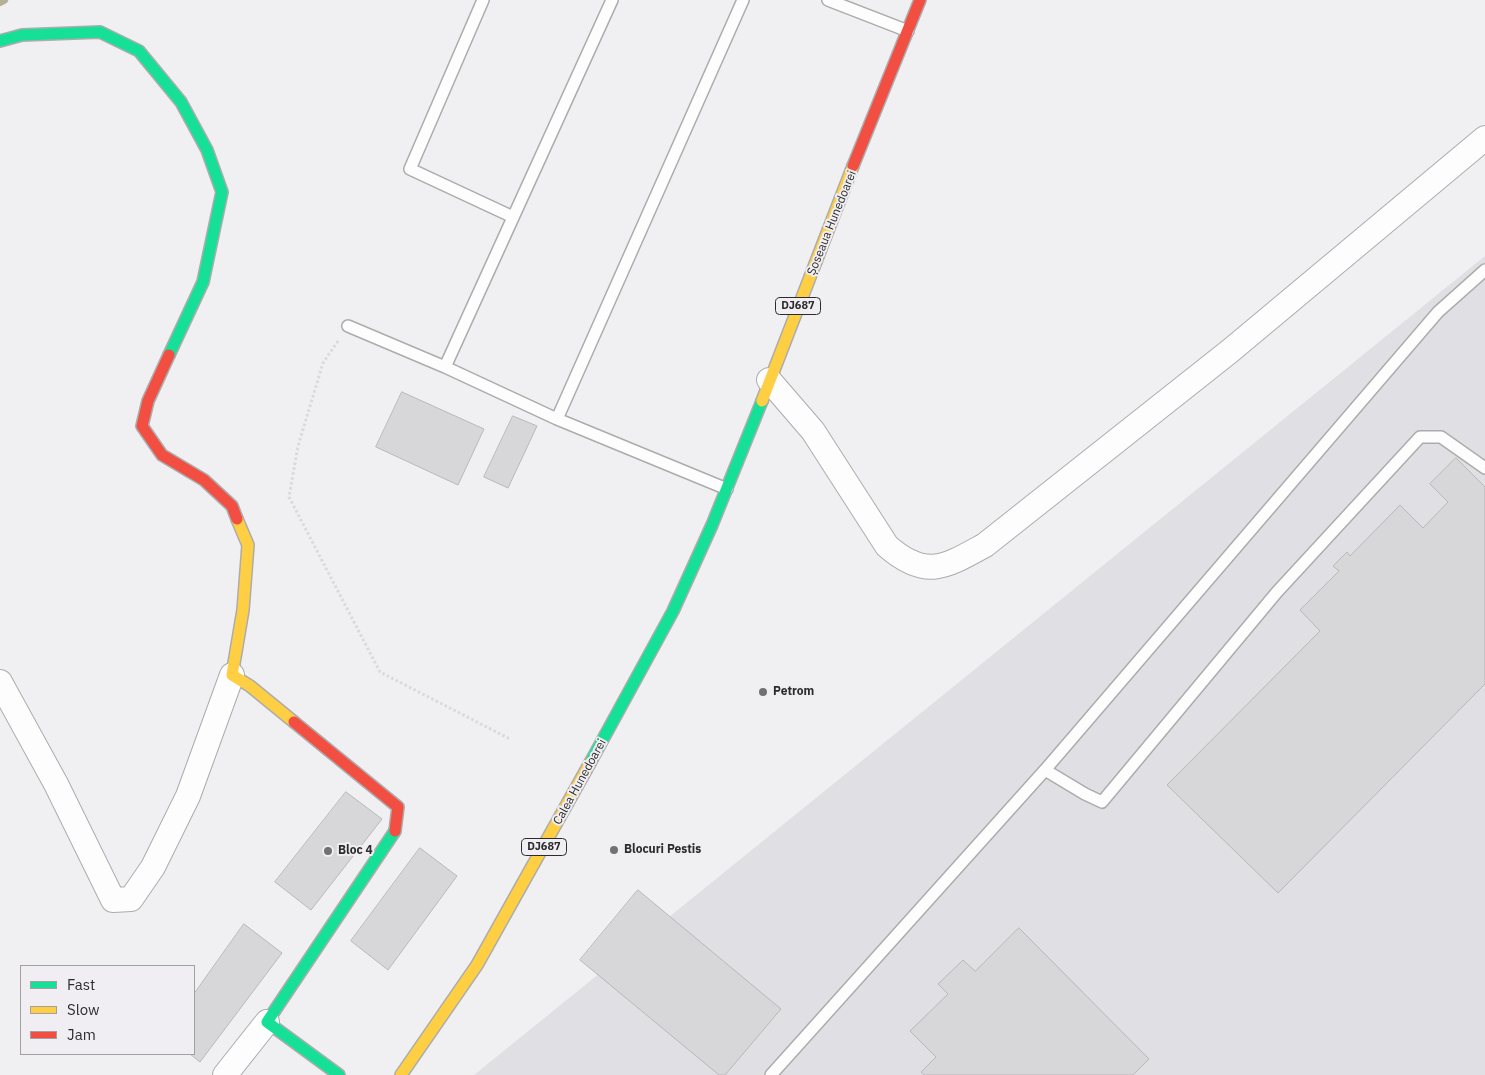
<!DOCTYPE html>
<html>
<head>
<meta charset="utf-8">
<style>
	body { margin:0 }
	#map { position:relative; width:1485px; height:1075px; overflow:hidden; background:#f0eff1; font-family:"IBM Plex Sans",sans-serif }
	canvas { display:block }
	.legend { position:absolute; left:20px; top:965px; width:175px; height:90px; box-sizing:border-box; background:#f0eef2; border:1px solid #a2a0a3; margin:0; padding:6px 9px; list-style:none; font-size:15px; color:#2c2c2d }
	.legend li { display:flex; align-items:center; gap:10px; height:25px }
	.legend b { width:25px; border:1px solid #a2a0a3 }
</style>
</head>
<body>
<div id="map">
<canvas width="1485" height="1075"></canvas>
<ul class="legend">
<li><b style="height:6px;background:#16e098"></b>Fast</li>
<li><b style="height:6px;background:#ffcf43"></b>Slow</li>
<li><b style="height:6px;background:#f24e42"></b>Jam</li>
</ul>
</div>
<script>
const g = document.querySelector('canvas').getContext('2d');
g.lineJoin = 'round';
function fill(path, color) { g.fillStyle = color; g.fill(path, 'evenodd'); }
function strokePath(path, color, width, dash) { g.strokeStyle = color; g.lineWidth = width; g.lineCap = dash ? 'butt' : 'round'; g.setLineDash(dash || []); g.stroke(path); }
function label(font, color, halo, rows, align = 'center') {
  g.font = font + ' "IBM Plex Sans",sans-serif'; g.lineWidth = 4; g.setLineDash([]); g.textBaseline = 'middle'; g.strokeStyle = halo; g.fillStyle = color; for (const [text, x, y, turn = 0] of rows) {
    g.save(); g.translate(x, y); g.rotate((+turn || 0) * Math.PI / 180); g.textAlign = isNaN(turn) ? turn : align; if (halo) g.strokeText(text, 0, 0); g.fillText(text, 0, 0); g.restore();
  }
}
fill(new Path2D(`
	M 1485,256 L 1485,1075 L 474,1075 Z`), '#e0dfe4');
strokePath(new Path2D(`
	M 0,2 L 4,0`), '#b3b195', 8);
const building = new Path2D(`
	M 402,392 L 484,429 L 458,485 L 376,447 Z
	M 513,416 L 537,426 L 508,488 L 484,477 Z
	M 1456,458 L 1485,487 L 1485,684 L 1278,893 L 1167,785 L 1320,631 L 1300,610 L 1339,571 L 1333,566 L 1347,552 L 1350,556 L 1400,505 L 1423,528 L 1448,502 L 1430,484 Z
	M 346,792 L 382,819 L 311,910 L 275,882 Z
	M 420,848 L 457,876 L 388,970 L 351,941 Z
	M 638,890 L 781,1009 L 725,1075 L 719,1075 L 580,960 Z
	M 244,924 L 282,953 L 200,1062 L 190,1054 L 194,1054 L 194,994 Z
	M 1019,928 L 1149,1059 L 1133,1075 L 924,1075 L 921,1072 L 936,1057 L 910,1031 L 948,994 L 938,984 L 963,960 L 975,971 Z`);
fill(building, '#d7d6d8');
strokePath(building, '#b8b7b9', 1);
const lane = new Path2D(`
	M 483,0 L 410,169 L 513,217
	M 828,0 L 908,31
	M 348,326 L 445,367 L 557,419 L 727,489
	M 445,367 L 612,0
	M 557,419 L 743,0
	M 1045,770 L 1085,794 L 1102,802 L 1277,592 L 1420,437 L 1441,437 L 1485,468
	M 771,1075 L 1045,770 L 1438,312 L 1485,270`);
const street = new Path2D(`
	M 769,380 L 813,431 L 887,546 C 926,580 945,567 985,545 L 1230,351 L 1485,138
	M 0,682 L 56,784 L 113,900 L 131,899 L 153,867 L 188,796 L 232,675
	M 225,1075 L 267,1022`);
const fast = new Path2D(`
	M 0,41 L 22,35 L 100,32 L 139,51 L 181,102 L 207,150 L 222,192 L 203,282 L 169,355
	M 590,763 L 673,611 L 712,525 L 762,401
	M 339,1075 L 267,1022 L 395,831`);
const slow = new Path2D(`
	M 762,401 L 853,166
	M 237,519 L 248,545 L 243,610 L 232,675 L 250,686 L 294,722
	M 401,1075 L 477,965 L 590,763`);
const jam = new Path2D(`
	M 853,166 L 920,0
	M 169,355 L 148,401 L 142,426 L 162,455 L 204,480 L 232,506 L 237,519
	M 294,722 L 398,807 L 395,831`);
strokePath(lane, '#acacad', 14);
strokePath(street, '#acacad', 26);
strokePath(fast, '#acacad', 14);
strokePath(slow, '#acacad', 14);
strokePath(jam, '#acacad', 14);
strokePath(new Path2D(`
	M 338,341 L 323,363 L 298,446 L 289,497 L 380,672 L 510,739`), '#dadada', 3, [2.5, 2.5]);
strokePath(lane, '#fdfdfd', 11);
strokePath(street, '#fdfdfd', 24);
strokePath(fast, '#16e098', 11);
strokePath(slow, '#ffcf43', 11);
strokePath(jam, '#f24e42', 11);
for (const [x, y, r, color] of [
	[763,692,5,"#717072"],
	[614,850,5,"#717072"],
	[328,851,5,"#717072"]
]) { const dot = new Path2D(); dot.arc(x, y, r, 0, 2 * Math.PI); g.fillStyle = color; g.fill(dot); strokePath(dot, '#f0eef2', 2); }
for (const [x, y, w] of [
	[798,306,45],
	[544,847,45]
]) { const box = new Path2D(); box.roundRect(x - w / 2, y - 8.5, w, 17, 4); g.fillStyle = '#f0eef2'; g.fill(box); strokePath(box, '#2c2c2d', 1); }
label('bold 11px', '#2c2c2d', null, [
	["DJ687",798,306],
	["DJ687",544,847]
]);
label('12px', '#2c2c2d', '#f0eef2', [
	["Șoseaua Hunedoarei",832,223,-68],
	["Calea Hunedoarei",580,782,-61]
]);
label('bold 12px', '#2c2c2d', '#f0eef2', [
	["Petrom",773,692],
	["Blocuri Pestis",624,850],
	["Bloc 4",338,851]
], 'left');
</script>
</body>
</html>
